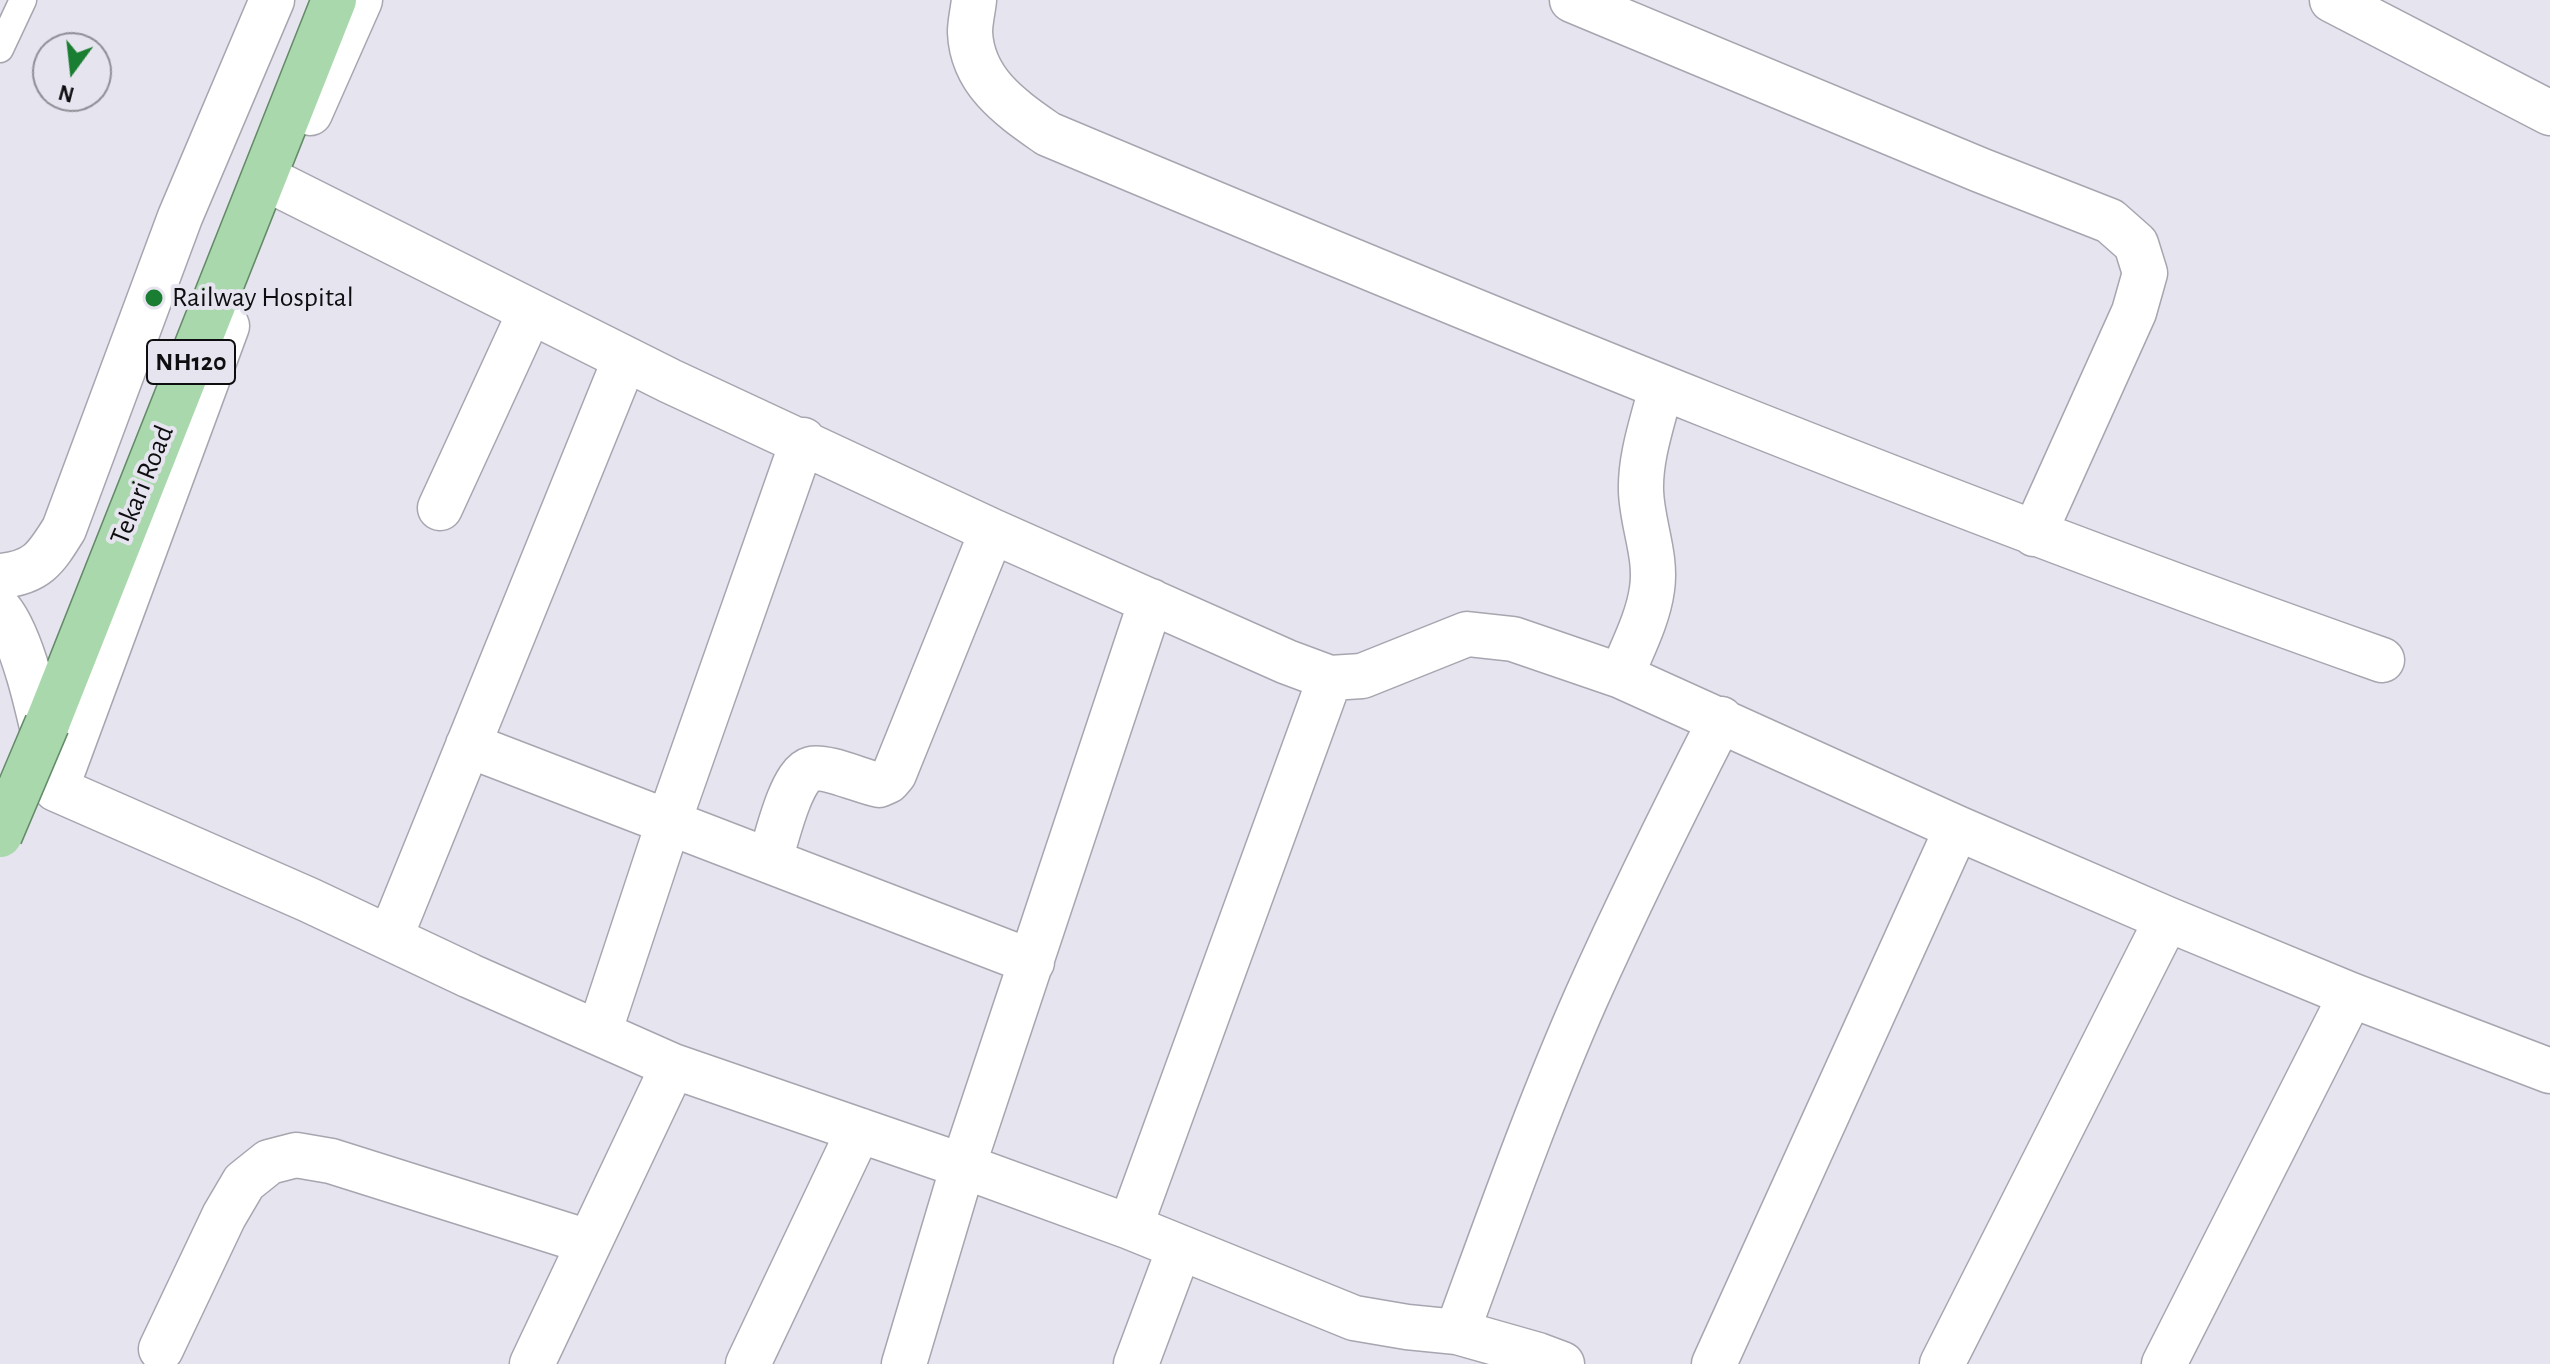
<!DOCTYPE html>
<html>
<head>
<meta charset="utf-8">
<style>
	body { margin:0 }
	#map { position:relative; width:2550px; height:1364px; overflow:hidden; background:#e6e4ef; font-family:"Alegreya Sans",sans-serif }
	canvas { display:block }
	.north { position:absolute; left:32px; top:32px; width:80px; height:80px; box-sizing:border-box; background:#e6e4ef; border:2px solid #908e96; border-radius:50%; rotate:195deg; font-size:22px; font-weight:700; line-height:32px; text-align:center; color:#0e0d10 }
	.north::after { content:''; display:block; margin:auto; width:28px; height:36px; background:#1a7e32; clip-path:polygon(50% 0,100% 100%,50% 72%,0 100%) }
</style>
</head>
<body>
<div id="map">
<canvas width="2550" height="1364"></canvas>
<div class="north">N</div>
</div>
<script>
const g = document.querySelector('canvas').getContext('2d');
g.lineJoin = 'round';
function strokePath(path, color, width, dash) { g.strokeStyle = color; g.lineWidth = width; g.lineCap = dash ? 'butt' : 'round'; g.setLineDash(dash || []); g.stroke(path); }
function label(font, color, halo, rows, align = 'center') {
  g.font = font + ' "Alegreya Sans",sans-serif'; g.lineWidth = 8; g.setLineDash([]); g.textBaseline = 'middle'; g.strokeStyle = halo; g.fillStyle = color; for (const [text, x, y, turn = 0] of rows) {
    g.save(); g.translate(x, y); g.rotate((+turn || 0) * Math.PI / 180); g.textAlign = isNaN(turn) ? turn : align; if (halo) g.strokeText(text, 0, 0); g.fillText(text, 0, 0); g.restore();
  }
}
const service = new Path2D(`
	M 0,49 L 23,0`);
const minor = new Path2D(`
	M 974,0 C 973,10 970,22 970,32 C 972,82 1011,108 1048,134 C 1489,319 1931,501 2382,660
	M 1572,0 L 1980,170 L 2110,221 L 2136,244 L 2145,273 L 2134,312 L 2034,534
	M 2332,0 L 2550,113
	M 310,113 L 360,0
	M 279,185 L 670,381 L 992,531 L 1287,662 L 1330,678 L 1362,676 L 1467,634 L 1513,639 L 1621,676 L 1957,828 L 2167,919 L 2351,995 L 2550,1071
	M 440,508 L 530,312
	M 0,610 C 28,644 45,744 56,789 L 309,900 L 470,976 L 673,1066 L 963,1166 L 1130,1227 L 1354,1318 L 1407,1327 L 1457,1332 L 1538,1355 L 1562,1364
	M 1621,676 C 1632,649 1648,619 1652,589 C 1657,556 1642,524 1641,491 C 1640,456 1653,421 1661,388
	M 468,745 L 1032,962
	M 56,789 L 227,326
	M 770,860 C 776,841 791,774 811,769 C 826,765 863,782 879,785 L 888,781 L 894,774 L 992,531
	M 390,938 L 625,359
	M 599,1033 L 669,821 L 803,440
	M 1130,1227 L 1330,678
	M 1457,1332 C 1498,1220 1538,1107 1586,998 C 1628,904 1674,811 1721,719
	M 161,1349 L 224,1216 L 244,1182 L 269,1162 L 296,1155 L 331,1161 L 588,1242
	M 532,1364 L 673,1066
	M 748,1364 L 859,1130
	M 904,1364 L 963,1166 L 1151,601
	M 1136,1364 L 1179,1249
	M 1714,1364 L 1957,828
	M 1942,1364 L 2167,919
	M 2164,1364 L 2351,995`);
const tertiary = new Path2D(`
	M 0,576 C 37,573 46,558 64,529 L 180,217 L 272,0`);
const trunk = new Path2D(`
	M 47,724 L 334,0`);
strokePath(service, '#a7a5af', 29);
strokePath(minor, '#a7a5af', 47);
strokePath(tertiary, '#a7a5af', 47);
strokePath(trunk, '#648a68', 47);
strokePath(service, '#fff', 26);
strokePath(minor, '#fff', 44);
strokePath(tertiary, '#fff', 44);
strokePath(trunk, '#a8d8ac', 44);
const trunkBridge = new Path2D(`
	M 0,835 L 47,724`);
strokePath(trunkBridge, '#648a68', 47, []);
strokePath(trunkBridge, '#a8d8ac', 44);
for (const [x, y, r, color] of [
	[154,298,10,"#1a7e32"]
]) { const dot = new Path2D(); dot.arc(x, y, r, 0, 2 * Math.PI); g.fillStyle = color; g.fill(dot); strokePath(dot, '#e6e4ef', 3); }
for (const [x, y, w] of [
	[191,362,88]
]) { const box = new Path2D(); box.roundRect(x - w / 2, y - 22, w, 44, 6); g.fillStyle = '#e6e4ef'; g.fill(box); strokePath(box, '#0e0d10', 2); }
label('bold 26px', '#0e0d10', null, [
	["NH120",191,362]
]);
label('28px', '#0e0d10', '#e6e4ef', [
	["Railway Hospital",172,298]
], 'left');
label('28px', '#0e0d10', '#e6e4ef', [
	["Tekari Road",142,485,-68]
]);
</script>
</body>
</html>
